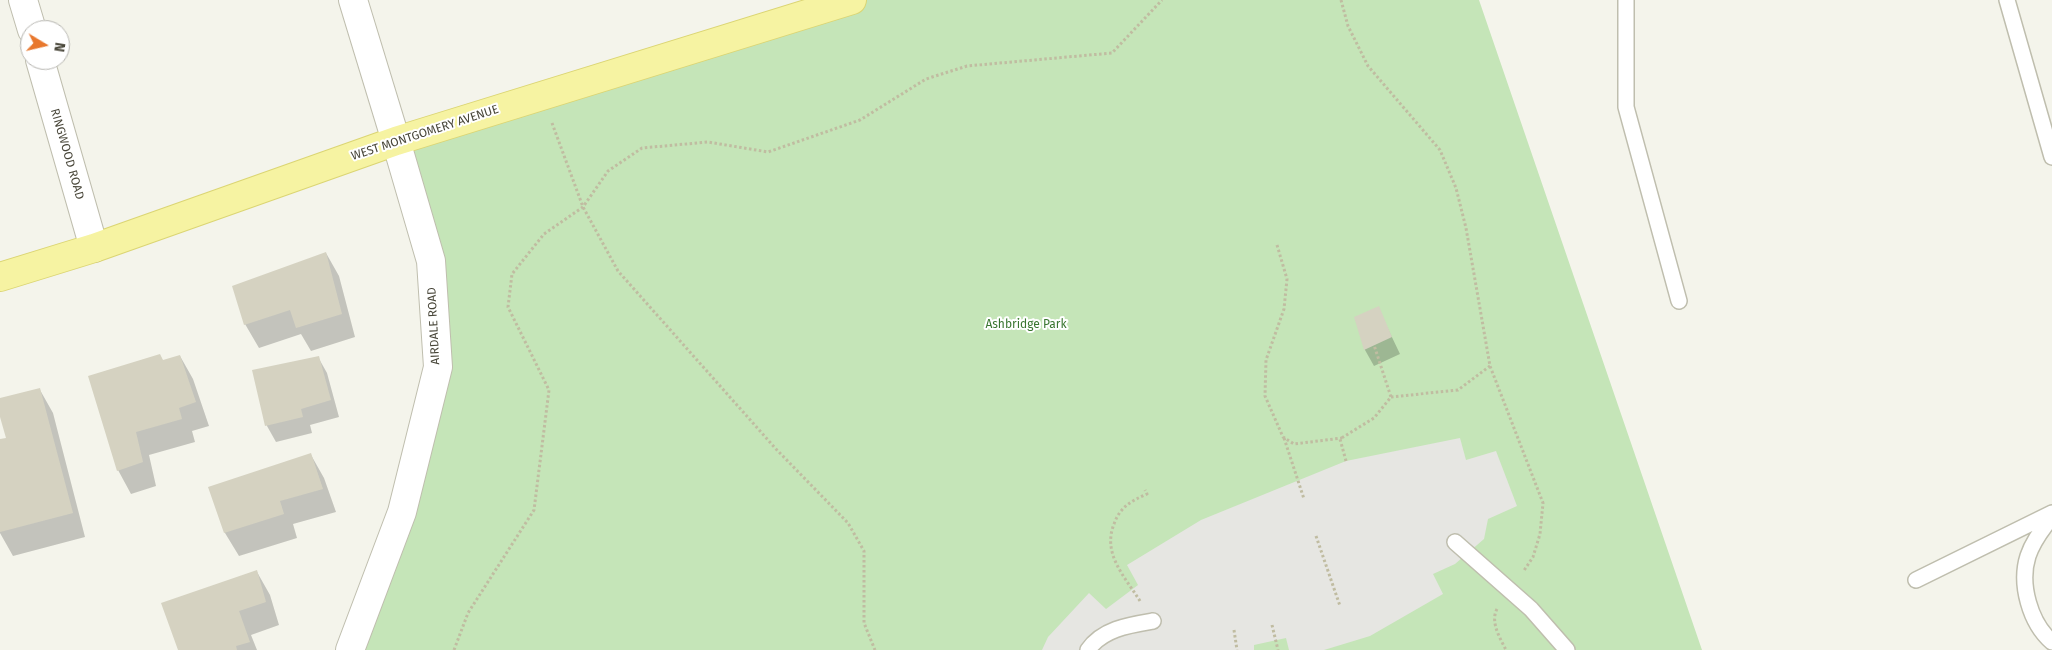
<!DOCTYPE html>
<html>
<head>
<meta charset="utf-8">
<style>
	body { margin:0 }
	#map { position:relative; width:2052px; height:650px; overflow:hidden; background:#f4f4eb; font-family:"Fira Sans",sans-serif }
	canvas { display:block }
	.north { position:absolute; left:20px; top:20px; width:50px; height:50px; box-sizing:border-box; background:#fff; border:1px solid #b6b5b0; border-radius:50%; rotate:99deg; font-size:14px; font-weight:700; line-height:20px; text-align:center; color:#484639 }
	.north::after { content:''; display:block; margin:auto; width:18px; height:22px; background:#e8782e; clip-path:polygon(50% 0,100% 100%,50% 72%,0 100%) }
</style>
</head>
<body>
<div id="map">
<canvas width="2052" height="650"></canvas>
<div class="north">N</div>
</div>
<script>
const g = document.querySelector('canvas').getContext('2d');
g.lineJoin = 'round';
function fill(path, color) { g.fillStyle = color; g.fill(path, 'evenodd'); }
function strokePath(path, color, width, dash) { g.strokeStyle = color; g.lineWidth = width; g.lineCap = dash ? 'butt' : 'round'; g.setLineDash(dash || []); g.stroke(path); }
function label(font, color, halo, rows, align = 'center') {
  g.font = font + ' "Fira Sans",sans-serif'; g.lineWidth = 4; g.setLineDash([]); g.textBaseline = 'middle'; g.strokeStyle = halo; g.fillStyle = color; for (const [text, x, y, turn = 0] of rows) {
    g.save(); g.translate(x, y); g.rotate((+turn || 0) * Math.PI / 180); g.textAlign = isNaN(turn) ? turn : align; if (halo) g.strokeText(text, 0, 0); g.fillText(text, 0, 0); g.restore();
  }
}
fill(new Path2D(`
	M 853,0 L 1479,0 L 1702,650 L 350,650 L 438,367 L 396,141 Z`), '#c5e5b8');
fill(new Path2D(`
	M 1460,438 L 1466,460 L 1496,451 L 1517,506 L 1488,519 L 1484,539 L 1455,564 L 1433,574 L 1443,594 L 1370,636 L 1324,650 L 1289,650 L 1286,638 L 1254,645 L 1254,650 L 1042,650 L 1048,637 L 1089,593 L 1106,609 L 1138,585 L 1127,565 L 1201,520 L 1346,461 Z`), '#e6e6e2');
fill(new Path2D(`
	M 326,253 L 339,276 L 355,337 L 311,351 L 301,334 L 259,348 L 245,324 Z
	M 1378,308 L 1400,354 L 1374,366 L 1365,350 L 1355,318 Z
	M 180,356 L 193,379 L 209,426 L 192,431 L 195,442 L 149,455 L 156,486 L 131,494 L 118,470 L 163,362 Z
	M 318,357 L 327,373 L 339,417 L 310,425 L 312,433 L 276,442 L 267,426 L 253,371 Z
	M 40,390 L 53,413 L 85,537 L 13,556 L 0,533 L 0,441 L 7,439 L 0,412 L 0,399 Z
	M 311,455 L 324,478 L 336,512 L 293,524 L 297,538 L 239,556 L 225,533 L 210,488 Z
	M 257,572 L 270,595 L 279,625 L 251,635 L 257,650 L 179,650 Z`), '#0003');
fill(new Path2D(`
	M 326,252 L 342,314 L 296,328 L 290,310 L 244,325 L 232,286 Z
	M 1379,306 L 1392,337 L 1364,350 L 1354,317 Z
	M 160,354 L 163,360 L 180,355 L 196,402 L 179,408 L 182,419 L 136,432 L 143,462 L 117,471 L 88,376 Z
	M 319,356 L 331,400 L 301,409 L 303,417 L 265,426 L 252,370 Z
	M 40,388 L 73,513 L 0,532 L 0,439 L 6,438 L 0,417 L 0,398 Z
	M 311,453 L 323,489 L 280,501 L 284,514 L 224,533 L 208,487 Z
	M 257,570 L 266,602 L 239,611 L 250,642 L 236,646 L 237,650 L 178,650 L 161,603 Z`), '#d5d2c1');
const service = new Path2D(`
	M 1626,0 L 1626,107 L 1679,301
	M 2007,0 L 2052,157
	M 2052,517 C 2042,529 2033,541 2028,556 C 2019,584 2030,623 2052,642
	M 1455,542 L 1531,609 L 1567,650
	M 1916,580 L 2052,513
	M 1088,650 C 1102,629 1129,625 1153,621`);
const minor = new Path2D(`
	M 23,0 L 32,30
	M 40,60 L 94,248
	M 350,650 L 402,512 L 438,367 L 431,261 L 396,141`);
const tertiary = new Path2D(`
	M 353,0 L 396,141`);
const primary = new Path2D(`
	M 0,277 L 94,248 L 396,141 L 852,0`);
strokePath(service, '#bfbeae', 18);
strokePath(minor, '#bfbeae', 30);
strokePath(tertiary, '#bfbeae', 30);
strokePath(primary, '#dbd573', 30);
strokePath(new Path2D(`
	M 1341,0 L 1348,26 L 1368,66 L 1440,150 L 1456,188 L 1466,228 L 1490,366 L 1543,503 L 1540,534 L 1533,557 L 1523,572
	M 552,123 L 583,207 L 618,271 L 776,449 L 848,523 L 864,551 L 864,623 L 875,650
	M 1277,245 L 1287,279 L 1284,309 L 1266,360 L 1265,396 L 1283,437 L 1294,444 L 1342,438
	M 1391,397 L 1458,390 L 1490,366
	M 1284,438 L 1304,499
	M 1346,461 L 1340,439 L 1374,418 L 1391,397 L 1374,345
	M 1316,536 L 1340,606
	M 1140,601 C 1125,577 1102,554 1114,524 C 1120,507 1131,501 1147,494 L 1145,490
	M 1497,609 C 1490,622 1500,638 1506,650
	M 1272,625 L 1278,650
	M 1234,630 L 1237,650
	M 454,650 L 468,613 L 534,510 L 549,390 L 508,307 L 512,274 L 544,234 L 583,207 L 608,171 L 642,148 L 708,142 L 768,152 L 860,120 L 926,79 L 967,66 L 1112,53 L 1162,0`), '#c0bca1', 3, [2.5, 2.5]);
strokePath(service, '#fff', 15);
strokePath(minor, '#fff', 28);
strokePath(tertiary, '#fff', 28);
strokePath(primary, '#f6f3a2', 28);
label('12px', '#484639', '#fff', [
	["WEST MONTGOMERY AVENUE",425,133,-18],
	["RINGWOOD ROAD",67,154,74],
	["AIRDALE ROAD",434,326,-93]
]);
label('12px', '#3a7631', '#fff', [
	["Ashbridge Park",1026,325]
]);
</script>
</body>
</html>
